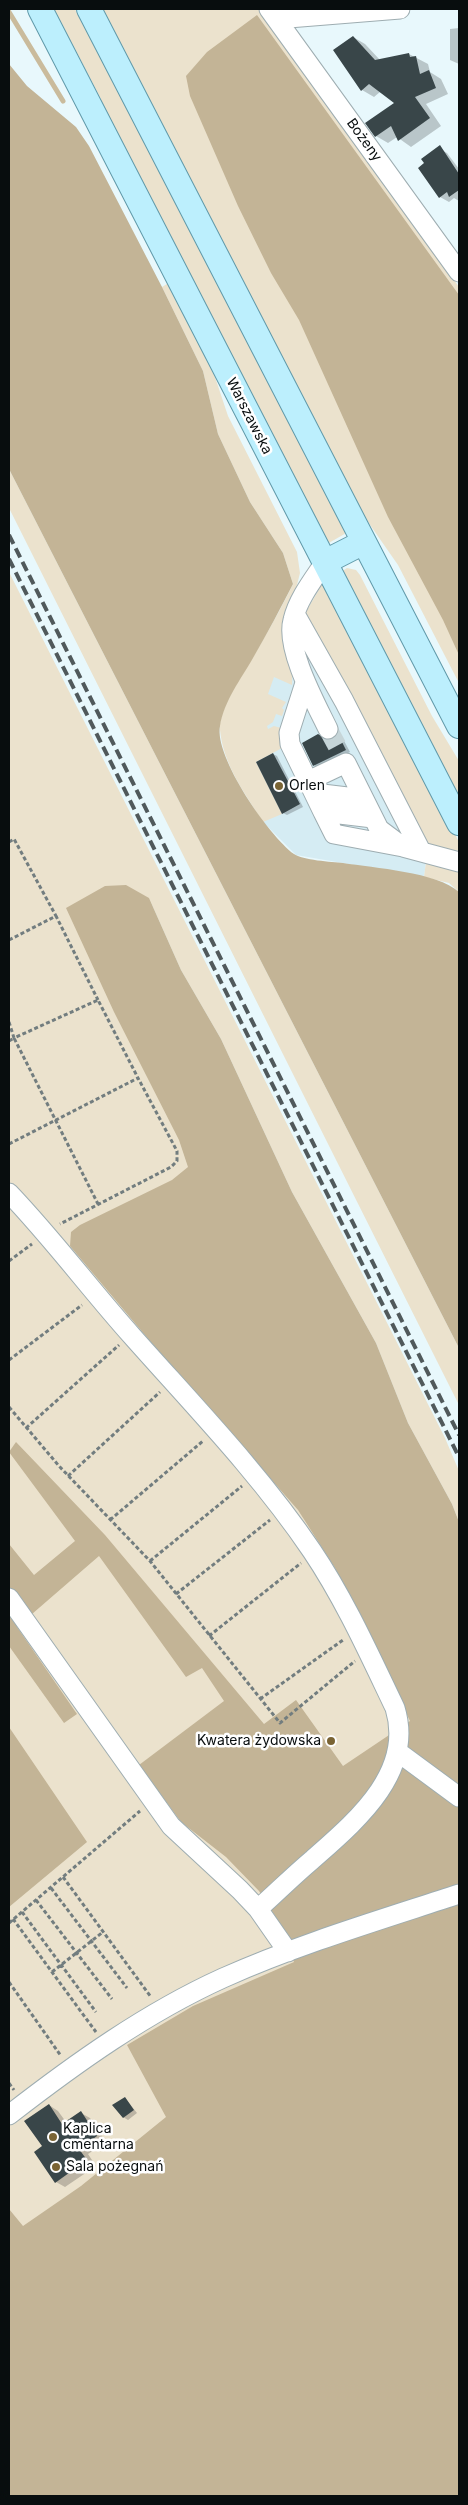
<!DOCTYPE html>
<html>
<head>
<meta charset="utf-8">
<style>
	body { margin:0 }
	#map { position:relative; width:468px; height:2505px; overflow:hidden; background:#e8f8fc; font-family:Inter,sans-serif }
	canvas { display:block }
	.frame { position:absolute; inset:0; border:10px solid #080d0e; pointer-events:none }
</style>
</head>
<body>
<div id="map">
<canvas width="468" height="2505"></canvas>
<div class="frame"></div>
</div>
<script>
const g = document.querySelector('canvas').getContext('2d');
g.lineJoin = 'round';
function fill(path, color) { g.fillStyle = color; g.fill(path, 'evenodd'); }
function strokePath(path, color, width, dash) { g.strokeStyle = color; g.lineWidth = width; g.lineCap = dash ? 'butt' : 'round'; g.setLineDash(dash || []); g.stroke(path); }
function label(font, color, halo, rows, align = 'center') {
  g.font = font + ' Inter,sans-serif'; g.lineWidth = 5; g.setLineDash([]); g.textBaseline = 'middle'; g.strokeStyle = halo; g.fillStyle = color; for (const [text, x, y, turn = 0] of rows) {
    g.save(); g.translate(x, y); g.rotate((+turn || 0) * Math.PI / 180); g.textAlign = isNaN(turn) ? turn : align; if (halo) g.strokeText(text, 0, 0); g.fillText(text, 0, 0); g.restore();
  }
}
fill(new Path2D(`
	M 291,603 L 306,611 L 426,862 L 424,877 L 296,855 L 263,822 L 227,701 Z`), '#d5ecf3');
fill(new Path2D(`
	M 54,9 L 75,9 L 348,532 L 327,544 L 98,101 L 101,99 Z
	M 101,9 L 260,9 L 459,287 L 459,683 L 398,565 L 359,509 Z
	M 170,282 L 207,353 L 228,416 L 297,552 L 300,573 L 295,593 L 292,685 L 274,677 L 268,694 L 286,702 L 282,708 L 284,710 L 282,716 L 276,714 L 273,722 L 267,726 L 268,729 L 274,726 L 281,728 L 284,747 L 256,762 L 282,814 L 263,822 C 245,794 223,764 220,730 C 217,708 253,659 264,638 C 274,621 284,602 293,584 L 283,553 L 250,502 L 218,434 L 203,371 L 162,287 Z
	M 9,469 L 459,1348 L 459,1405 L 9,508 Z
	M 347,568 L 356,570 L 360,575 L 432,716 L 459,761 L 459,800 L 341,572 Z
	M 9,572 L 445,1438 L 459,1471 L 459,1522 L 452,1504 L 408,1423 L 376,1343 L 292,1192 L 221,1039 L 181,970 L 149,898 L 424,1607 L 459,1904 L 9,2496 Z
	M 324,581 L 459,842 L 459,851 L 428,846 L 304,615 Z
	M 426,862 L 459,872 L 459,892 L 449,883 L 424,877 Z`), '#ebe2cd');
fill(new Path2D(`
	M 257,15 L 459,295 L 459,655 L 443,620 L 388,517 L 299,320 L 271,273 L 238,206 L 190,96 L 186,76 L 207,52 Z
	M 9,64 L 27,86 L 76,127 L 89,146 L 162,287 L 203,371 L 218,434 L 250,502 L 283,553 L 293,584 C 280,609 267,634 253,658 C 241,679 224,701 220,726 C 214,757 269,836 294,854 C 302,860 332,862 343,863 C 374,868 437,872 459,892 L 459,1348 L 9,469 Z
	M 126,885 L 149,898 L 181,970 L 221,1039 L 292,1192 L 376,1343 L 408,1423 L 452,1504 L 459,1522 L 459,2496 L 9,2496 L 9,2209 L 23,2226 L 81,2186 L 166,2117 L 127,2045 L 193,2006 L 294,1962 L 275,1916 L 259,1891 L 226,1857 L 181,1822 L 139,1765 L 224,1701 L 202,1668 L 186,1677 L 99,1556 L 17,1627 L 77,1714 L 64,1723 L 9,1646 L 9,1544 L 34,1575 L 75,1541 L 9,1452 L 16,1442 L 105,1535 L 264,1724 L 296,1700 L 343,1766 L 410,1721 L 335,1568 L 298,1510 L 155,1347 L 70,1246 L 71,1232 L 80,1225 L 172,1180 L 188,1167 L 179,1140 L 114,1012 L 66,908 L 105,886 Z
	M 9,1727 L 87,1842 L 9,1907 Z`), '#c3b496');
fill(new Path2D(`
	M 459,28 L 459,64 L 450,60 L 450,29 Z
	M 353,37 L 365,44 L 380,60 L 409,54 L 428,64 L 430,72 L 441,79 L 448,94 L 426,104 L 441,126 L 411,147 L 397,137 L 388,143 L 376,136 L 396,103 L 380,92 L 374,97 L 362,90 Z
	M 438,148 L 447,153 L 459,169 L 459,201 L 454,198 L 449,202 L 440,197 L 426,163 Z
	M 338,735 L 342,737 L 350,752 L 318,768 L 314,765 L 324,740 L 333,741 Z
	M 273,754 L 277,756 L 303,807 L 287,815 L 283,813 Z
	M 125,2098 L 137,2113 L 128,2120 L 123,2117 Z
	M 49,2105 L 58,2111 L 66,2122 L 81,2113 L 90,2118 L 106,2142 L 88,2154 L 96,2166 L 65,2187 L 56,2182 L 43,2147 Z`), '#0003');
strokePath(new Path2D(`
	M 9,12 L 63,101`), '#cabb9c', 5);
fill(new Path2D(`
	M 353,36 L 375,60 L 409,53 L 410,57 L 416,56 L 420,74 L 429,70 L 436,88 L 415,97 L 430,118 L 398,141 L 391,126 L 375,137 L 365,123 L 394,103 L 369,84 L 361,91 L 333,50 Z
	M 440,145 L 459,174 L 459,190 L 449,197 L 447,192 L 439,198 L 418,168 L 424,163 L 421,159 Z
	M 318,734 L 328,740 L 333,739 L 338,734 L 346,750 L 313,766 L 302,743 Z
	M 273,753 L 300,804 L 282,814 L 256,762 Z
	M 125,2097 L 134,2110 L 123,2118 L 112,2105 Z
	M 49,2104 L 62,2124 L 81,2111 L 97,2136 L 79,2149 L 87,2160 L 55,2183 L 34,2152 L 42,2146 L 24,2121 Z`), '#394649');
strokePath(new Path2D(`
	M 328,729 L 341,753`), '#c6d5d8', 19, [19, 9]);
const minor = new Path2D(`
	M 269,9 L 459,272
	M 276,19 L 400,9
	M 325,562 C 313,580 298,599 293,620 C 285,648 316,704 328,729
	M 295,614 L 344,701 L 421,851
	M 305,683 L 289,733 L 290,744 L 308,781 L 346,763 L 379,829 L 403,847
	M 308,781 L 323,812 L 373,818
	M 314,793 L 364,799
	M 323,812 L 334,834 L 403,847 L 459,862
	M 9,1193 C 53,1239 90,1289 132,1336 C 194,1406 260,1474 312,1551 C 345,1600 370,1656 395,1708 C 415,1773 355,1822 312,1860 C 293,1876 276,1893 258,1909
	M 9,1598 L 171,1826 L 240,1890 L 258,1909 L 288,1952
	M 398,1752 L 459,1797
	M 9,2115 C 76,2063 146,2013 223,1978 C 299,1944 380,1920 459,1894`);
const major = new Path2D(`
	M 40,9 L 459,823
	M 89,9 L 459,726
	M 325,562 L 364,542`);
strokePath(minor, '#9eadb1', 21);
strokePath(major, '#6099a9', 26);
strokePath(new Path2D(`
	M 9,842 L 14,839 L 56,916
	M 9,940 L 56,916 L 98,1000
	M 9,1022 L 14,1038 L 98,1000 L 138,1078
	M 9,1041 L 14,1038 L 98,1204
	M 9,1144 L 138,1078 L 177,1151 L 177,1161 L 171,1167 L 60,1224
	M 9,1261 L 32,1244
	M 9,1360 L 82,1305
	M 9,1407 L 59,1466 L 150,1561 L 280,1723 L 355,1661
	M 26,1428 L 119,1345
	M 68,1476 L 160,1392
	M 110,1520 L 203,1441
	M 150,1561 L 242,1486
	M 176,1594 L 270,1520
	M 209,1636 L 301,1563
	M 260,1699 L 343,1640
	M 63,1877 L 151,1997
	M 51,1888 L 127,1988
	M 36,1900 L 112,1999
	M 22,1912 L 96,2012
	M 13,1919 L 96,2032
	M 9,1923 L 140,1811
	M 52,1972 L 103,1932
	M 9,1982 L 61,2056
	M 9,2074 L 10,2074
	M 9,2083 L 14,2090`), '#727d7f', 3, [4, 2.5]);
strokePath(minor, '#fff', 19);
strokePath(major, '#bceffd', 24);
strokePath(new Path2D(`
	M 9,535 L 459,1435
	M 9,559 L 459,1457`), '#50595b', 4, [10, 5]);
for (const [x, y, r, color] of [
	[279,786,5,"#7a6434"],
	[331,1741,5,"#7a6434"],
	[53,2137,5,"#7a6434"],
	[56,2167,5,"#7a6434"]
]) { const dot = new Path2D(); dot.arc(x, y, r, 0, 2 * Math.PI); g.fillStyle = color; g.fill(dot); strokePath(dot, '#fff', 2); }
label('14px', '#080d0e', '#fff', [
	["Bożeny",364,140,54],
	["Warszawska",249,416,63]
]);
label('14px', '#080d0e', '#fff', [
	["Orlen",289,786],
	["Kwatera żydowska",321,1741,"right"],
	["Kaplica",63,2129],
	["cmentarna",63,2145],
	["Sala pożegnań",66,2167]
], 'left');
</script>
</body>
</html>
